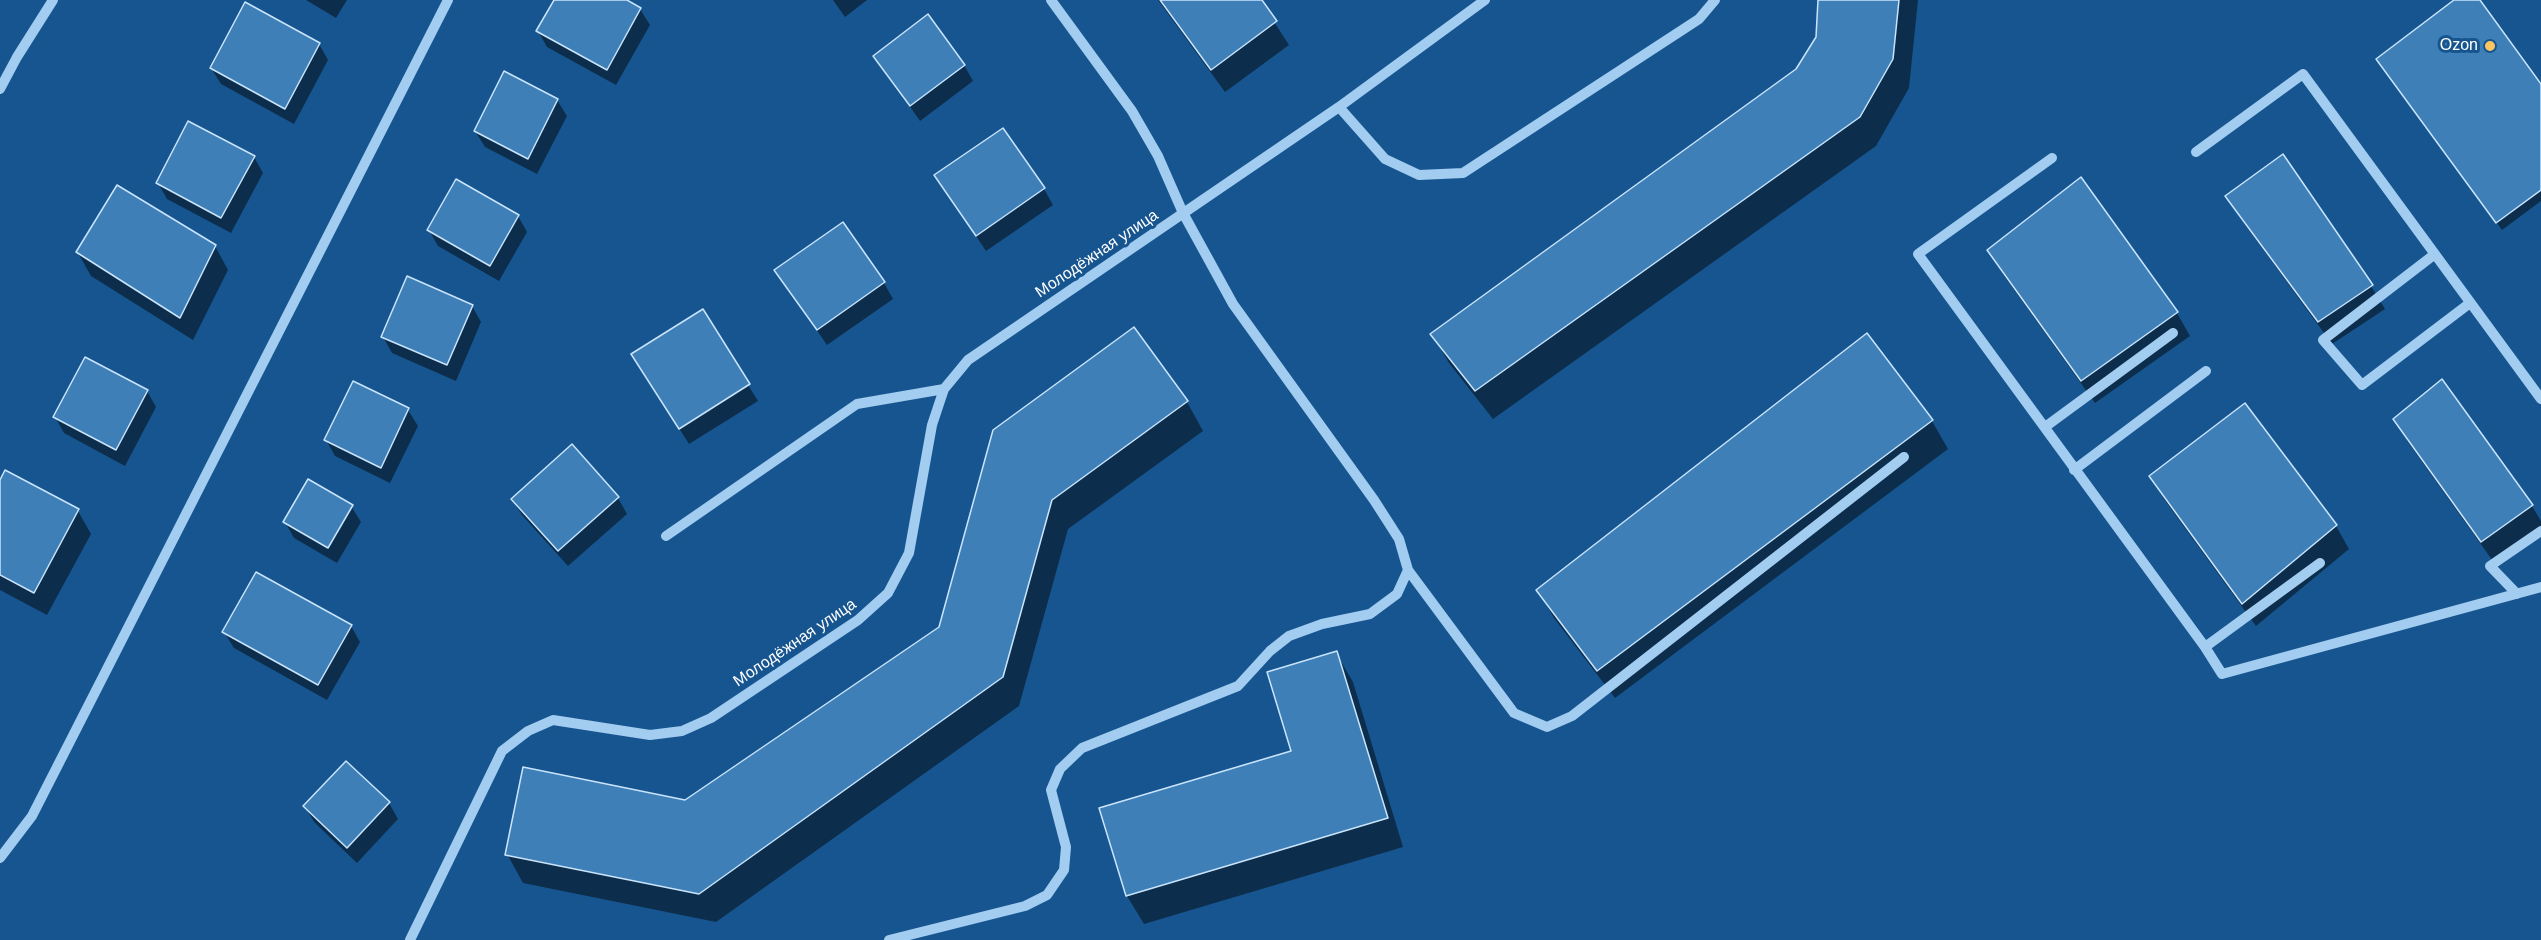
<!DOCTYPE html>
<html>
<head>
<meta charset="utf-8">
<style>
	body { margin:0 }
	canvas { display:block; background:#16558f }
</style>
</head>
<body>
<canvas width="2541" height="940"></canvas>
<script>
const g = document.querySelector('canvas').getContext('2d');
g.lineJoin = 'round';
function fill(path, color) { g.fillStyle = color; g.fill(path, 'evenodd'); }
function strokePath(path, color, width, dash) { g.strokeStyle = color; g.lineWidth = width; g.lineCap = dash ? 'butt' : 'round'; g.setLineDash(dash || []); g.stroke(path); }
function label(font, color, halo, rows, align = 'center') {
  g.font = font + ' Helvetica,sans-serif'; g.lineWidth = 6; g.setLineDash([]); g.textBaseline = 'middle'; g.strokeStyle = halo; g.fillStyle = color; for (const [text, x, y, turn = 0] of rows) {
    g.save(); g.translate(x, y); g.rotate((+turn || 0) * Math.PI / 180); g.textAlign = isNaN(turn) ? turn : align; if (halo) g.strokeText(text, 0, 0); g.fillText(text, 0, 0); g.restore();
  }
}
fill(new Path2D(`
	M 306,0 L 347,0 L 336,18 Z
	M 555,0 L 624,0 L 640,9 L 650,25 L 616,85 L 547,47 L 538,31 Z
	M 833,0 L 867,0 L 845,17 Z
	M 1158,0 L 1260,0 L 1289,45 L 1225,92 Z
	M 1819,0 L 1918,0 L 1909,88 L 1876,146 L 1493,419 L 1449,363 L 1432,334 L 1797,70 L 1817,37 Z
	M 2457,0 L 2478,0 L 2541,86 L 2541,201 L 2502,230 L 2383,67 Z
	M 319,44 L 328,60 L 294,124 L 221,84 L 211,68 Z
	M 875,56 L 964,65 L 973,81 L 920,121 Z
	M 557,100 L 567,116 L 537,174 L 485,147 L 475,131 Z
	M 254,157 L 263,173 L 231,233 L 167,199 L 158,183 Z
	M 936,176 L 1044,189 L 1053,205 L 986,251 Z
	M 2227,196 L 2371,286 L 2385,309 L 2332,344 L 2241,219 Z
	M 518,216 L 527,232 L 499,281 L 438,246 L 429,230 Z
	M 215,246 L 228,270 L 193,340 L 91,276 L 78,253 Z
	M 1989,251 L 2177,313 L 2190,336 L 2095,403 L 2003,274 Z
	M 776,271 L 884,283 L 893,299 L 827,345 Z
	M 472,306 L 481,322 L 456,381 L 392,353 L 383,337 Z
	M 702,311 L 758,401 L 689,444 L 642,370 Z
	M 1134,329 L 1187,402 L 1203,431 L 1068,529 L 1019,706 L 716,922 L 523,883 L 507,854 L 685,801 L 940,628 Z
	M 1867,335 L 1932,421 L 1948,449 L 1615,698 L 1554,618 L 1538,590 Z
	M 147,391 L 156,407 L 125,466 L 64,433 L 55,417 Z
	M 408,410 L 418,426 L 390,483 L 335,456 L 326,440 Z
	M 2395,419 L 2532,506 L 2541,521 L 2541,532 L 2495,564 L 2408,442 Z
	M 2150,476 L 2336,526 L 2349,549 L 2256,626 L 2164,499 Z
	M 0,483 L 78,511 L 91,534 L 47,615 L 0,590 Z
	M 618,498 L 627,514 L 568,566 L 522,515 L 512,499 Z
	M 351,506 L 361,522 L 337,563 L 294,538 L 285,522 Z
	M 351,626 L 360,642 L 327,700 L 234,648 L 224,632 Z
	M 1336,653 L 1353,682 L 1403,847 L 1144,924 L 1127,896 L 1101,809 L 1293,752 Z
	M 347,763 L 389,803 L 398,819 L 357,863 L 314,822 L 305,806 Z`), '#0007');
const building = new Path2D(`
	M 554,0 L 627,0 L 641,8 L 607,70 L 536,31 Z
	M 1160,0 L 1262,0 L 1277,21 L 1211,70 Z
	M 1818,0 L 1899,0 L 1893,59 L 1860,117 L 1475,391 L 1430,334 L 1796,69 L 1816,37 Z
	M 2454,0 L 2480,0 L 2541,84 L 2541,190 L 2496,223 L 2376,59 Z
	M 245,2 L 320,43 L 285,109 L 210,68 Z
	M 928,14 L 965,65 L 910,106 L 873,56 Z
	M 504,71 L 558,99 L 528,159 L 474,131 Z
	M 188,121 L 255,156 L 221,218 L 156,183 Z
	M 1003,128 L 1045,188 L 976,236 L 934,175 Z
	M 2283,154 L 2373,285 L 2318,322 L 2225,196 Z
	M 2081,177 L 2178,312 L 2081,381 L 1987,250 Z
	M 456,179 L 519,215 L 490,266 L 427,230 Z
	M 117,185 L 216,245 L 180,318 L 76,252 Z
	M 843,222 L 885,282 L 817,330 L 774,270 Z
	M 407,276 L 473,305 L 447,365 L 381,337 Z
	M 703,309 L 750,384 L 679,429 L 631,354 Z
	M 1134,327 L 1188,401 L 1052,500 L 1003,677 L 699,894 L 505,855 L 523,767 L 685,800 L 939,627 L 993,430 Z
	M 1867,333 L 1933,420 L 1597,671 L 1536,590 Z
	M 85,357 L 148,390 L 116,450 L 53,417 Z
	M 2442,379 L 2533,505 L 2481,542 L 2393,419 Z
	M 353,381 L 409,408 L 381,468 L 324,440 Z
	M 2245,403 L 2337,525 L 2242,604 L 2149,476 Z
	M 572,444 L 619,497 L 558,551 L 511,499 Z
	M 5,470 L 79,509 L 34,593 L 0,575 L 0,480 Z
	M 308,479 L 353,505 L 328,548 L 283,522 Z
	M 256,572 L 352,625 L 318,685 L 222,632 Z
	M 1337,651 L 1388,818 L 1126,896 L 1099,808 L 1291,751 L 1267,672 Z
	M 346,761 L 390,802 L 347,848 L 303,806 Z`);
fill(building, '#3e7fb8');
strokePath(building, '#c9e4fb', 1.5);
strokePath(new Path2D(`
	M 0,89 L 17,57 L 53,0
	M 1339,107 L 1385,159 L 1419,175 L 1463,173 L 1699,19 L 1715,0
	M 2196,152 L 2303,74 L 2541,399
	M 2052,158 L 1918,254 L 2205,647 L 2222,674 L 2541,587
	M 2435,254 L 2323,340 L 2362,385 L 2470,303
	M 2045,427 L 2173,333
	M 2074,470 L 2206,371
	M 666,536 L 857,404 L 944,389
	M 1408,570 L 1514,713 L 1547,727 L 1572,716 L 1904,457
	M 2517,594 L 2490,566 L 2541,531
	M 2205,647 L 2320,563
	M 0,858 L 32,816 L 448,0
	M 410,940 L 502,751 L 528,731 L 553,720 L 650,735 L 682,731 L 711,718 L 858,620 L 888,593 L 909,553 L 932,425 L 944,389 L 968,360 L 1339,107 L 1485,0
	M 889,940 L 1025,906 L 1047,895 L 1064,870 L 1066,847 L 1051,790 L 1060,769 L 1082,748 L 1238,686 L 1270,651 L 1289,636 L 1322,624 L 1370,614 L 1397,594 L 1408,570 L 1399,539 L 1374,500 L 1233,304 L 1183,213 L 1158,156 L 1132,111 L 1051,0`), '#a2ccf0', 10);
for (const [x, y, r, color] of [
	[2490,46,6,"#ffc561"]
]) { const dot = new Path2D(); dot.arc(x, y, r, 0, 2 * Math.PI); g.fillStyle = color; g.fill(dot); strokePath(dot, '#16558f', 2); }
label('16px', '#fff', '#16558f', [
	["Ozon",2478,46]
], 'right');
label('16px', '#fff', '#16558f', [
	["Молодёжная улица",1097,254,-34],
	["Молодёжная улица",795,643,-34]
]);
</script>
</body>
</html>
